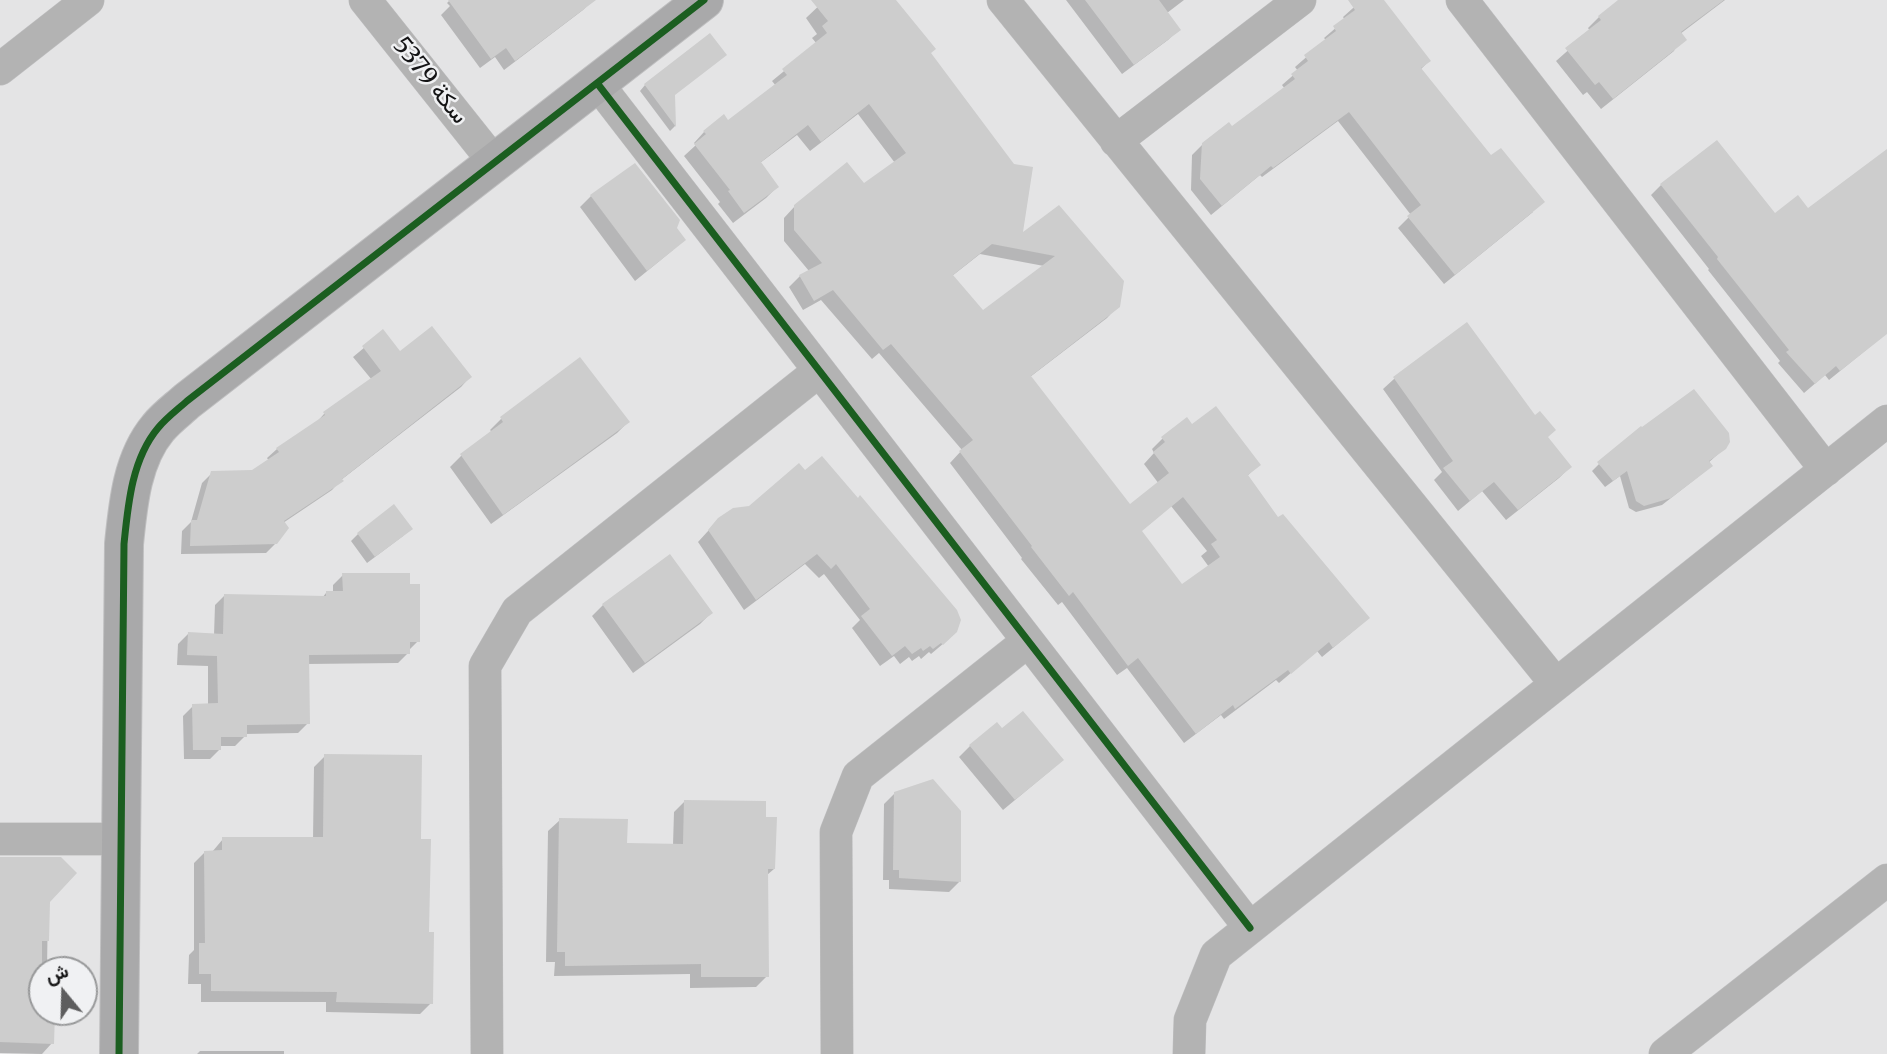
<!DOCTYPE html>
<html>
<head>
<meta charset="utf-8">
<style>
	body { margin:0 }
	#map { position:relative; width:1887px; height:1054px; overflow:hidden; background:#e4e4e5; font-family:Merriweather,Vazirmatn,serif }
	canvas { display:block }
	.north { position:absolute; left:28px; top:956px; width:70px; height:70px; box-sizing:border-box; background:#f0f1f3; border:2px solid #98999a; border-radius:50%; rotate:341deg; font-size:19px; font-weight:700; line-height:28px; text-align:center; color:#141415 }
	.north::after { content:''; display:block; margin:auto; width:24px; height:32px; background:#5d5d5e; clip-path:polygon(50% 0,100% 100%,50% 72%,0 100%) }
</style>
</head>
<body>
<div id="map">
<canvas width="1887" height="1054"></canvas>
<div class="north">ش</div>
</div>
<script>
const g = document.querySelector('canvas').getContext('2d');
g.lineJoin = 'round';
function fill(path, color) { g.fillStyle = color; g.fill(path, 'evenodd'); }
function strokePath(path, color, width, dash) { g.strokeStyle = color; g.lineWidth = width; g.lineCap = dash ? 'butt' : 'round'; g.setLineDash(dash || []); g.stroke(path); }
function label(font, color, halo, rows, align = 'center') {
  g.font = font + ' Merriweather,Vazirmatn,serif'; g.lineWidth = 5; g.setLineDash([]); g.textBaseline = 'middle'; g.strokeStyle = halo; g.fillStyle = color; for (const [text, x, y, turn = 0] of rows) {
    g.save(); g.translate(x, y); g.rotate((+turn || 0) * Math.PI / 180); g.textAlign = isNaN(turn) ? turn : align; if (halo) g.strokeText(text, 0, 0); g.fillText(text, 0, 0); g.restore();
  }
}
fill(new Path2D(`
	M 450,0 L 593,0 L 583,10 L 504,70 L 495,57 L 480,68 L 441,15 L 450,6 L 447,3 Z
	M 825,0 L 894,0 L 929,53 L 1020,236 L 1058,207 L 1118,306 L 1107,318 L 1030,377 L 1130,506 L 1159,484 L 1144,464 L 1154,453 L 1152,449 L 1163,438 L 1192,426 L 1259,465 L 1246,477 L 1357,628 L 1322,657 L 1317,651 L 1279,683 L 1276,680 L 1224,719 L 1221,715 L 1184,743 L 1127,668 L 1117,675 L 1062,602 L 1058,605 L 1021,559 L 1022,558 L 950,463 L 962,450 L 879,353 L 872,359 L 821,300 L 803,310 L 789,287 L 800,276 L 809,271 L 784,241 L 784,218 L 795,206 L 864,185 L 895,163 L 858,114 L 810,151 L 797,135 L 760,163 L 777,187 L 766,198 L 733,223 L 718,204 L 720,202 L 684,156 L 696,145 L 694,143 L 704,132 L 728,122 L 776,86 L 772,81 L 817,44 L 812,38 L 817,34 L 806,18 ZM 980,254 L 1044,266 L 982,312 L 952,276 ZM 1171,506 L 1207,551 L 1201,556 L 1209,567 L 1181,586 L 1140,532 Z
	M 1066,0 L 1184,0 L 1167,13 L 1179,29 L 1168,40 L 1122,74 Z
	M 1362,0 L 1381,0 L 1429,61 L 1420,70 L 1533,212 L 1444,284 L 1398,228 L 1411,215 L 1338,121 L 1262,177 L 1260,175 L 1211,215 L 1191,190 L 1192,155 L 1203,144 L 1232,128 L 1285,89 L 1282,85 L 1298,71 L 1295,67 L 1326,40 L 1324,38 L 1345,20 L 1343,17 Z
	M 1621,0 L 1725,0 L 1680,34 L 1674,51 L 1601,109 L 1587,92 L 1583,95 L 1556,61 L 1590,31 L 1588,28 L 1599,17 Z
	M 645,85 L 673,96 L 675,126 L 670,131 L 640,91 Z
	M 1887,151 L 1887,333 L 1829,380 L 1825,375 L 1804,393 L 1778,363 L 1780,361 L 1708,270 L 1709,269 L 1651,195 L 1661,185 L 1774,216 L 1807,210 Z
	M 591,196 L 675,228 L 673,250 L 635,281 L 580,207 Z
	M 1467,325 L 1546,437 L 1570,467 L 1559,478 L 1506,520 L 1482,491 L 1458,511 L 1434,480 L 1442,472 L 1383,389 L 1394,379 Z
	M 383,332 L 400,354 L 470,377 L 461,387 L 341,480 L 332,490 L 283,523 L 276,543 L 266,553 L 181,554 L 182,531 L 191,522 L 202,483 L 212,473 L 252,472 L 269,461 L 267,458 L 277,449 L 315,424 L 324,414 L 372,380 L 353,357 Z
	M 501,419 L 628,422 L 617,433 L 491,524 L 450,467 L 461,456 L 492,432 L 490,430 Z
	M 1725,448 L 1708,463 L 1703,473 L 1662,505 L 1636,512 L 1629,508 L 1620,476 L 1605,487 L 1592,471 L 1599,464 Z
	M 799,466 L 944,643 L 931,654 L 929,652 L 921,659 L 919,656 L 912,661 L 909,657 L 900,664 L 894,656 L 880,666 L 852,628 L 860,620 L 824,574 L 819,578 L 805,564 L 744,610 L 698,542 L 719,519 L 750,508 Z
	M 358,534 L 403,536 L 367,563 L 351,541 Z
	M 343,575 L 418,641 L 408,651 L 408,653 L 398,663 L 307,664 L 308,723 L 298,733 L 245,734 L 245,736 L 235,746 L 220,746 L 220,749 L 210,759 L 184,759 L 183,716 L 193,706 L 208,705 L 208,666 L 177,665 L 178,644 L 188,634 L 214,635 L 215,605 L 225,595 L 322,598 L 326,593 L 333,593 L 333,585 Z
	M 603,605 L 711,613 L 700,624 L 633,673 L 592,616 Z
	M 1002,731 L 1050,771 L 1003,810 L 959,757 L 970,746 Z
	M 325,756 L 420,841 L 431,1003 L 420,1014 L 326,1012 L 326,1002 L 201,1002 L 201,984 L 188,984 L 189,955 L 194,950 L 194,863 L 205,852 L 212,852 L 223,839 L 313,839 L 314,767 Z
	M 895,793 L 960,881 L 949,892 L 889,889 L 889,880 L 883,880 L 884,804 Z
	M 685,801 L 764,818 L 774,869 L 767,875 L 767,976 L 756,987 L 690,988 L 690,974 L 554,976 L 555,962 L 546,962 L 548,831 L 560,820 L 626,844 L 673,845 L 674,812 Z
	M 0,859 L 48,901 L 47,970 L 42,970 L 42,1012 L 53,1012 L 52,1043 L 42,1054 L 0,1053 Z
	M 200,1051 L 284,1051 L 284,1054 L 197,1054 Z`), '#0003');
fill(new Path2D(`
	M 448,0 L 596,0 L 515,61 L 506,48 L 491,59 Z
	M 811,0 L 896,0 L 936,49 L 931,53 L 1014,164 L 1033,167 L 1023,232 L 1059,205 L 1124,281 L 1120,307 L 1031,376 L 1130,504 L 1169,473 L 1153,452 L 1165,442 L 1161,437 L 1187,417 L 1192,424 L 1216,406 L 1261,465 L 1248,475 L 1278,517 L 1283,514 L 1370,618 L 1333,648 L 1329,642 L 1291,674 L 1288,670 L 1235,709 L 1233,705 L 1196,734 L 1138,658 L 1128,666 L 1073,592 L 1069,596 L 1031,547 L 1032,546 L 959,451 L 973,440 L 891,344 L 883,350 L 833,290 L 814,301 L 799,275 L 822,263 L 794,230 L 794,205 L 847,162 L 864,183 L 906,153 L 869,104 L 821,142 L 808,125 L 761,162 L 779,187 L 744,213 L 728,191 L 730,190 L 694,144 L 706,134 L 703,131 L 724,114 L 728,120 L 787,75 L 782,69 L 827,33 L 822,26 L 828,21 ZM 992,244 L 1055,256 L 983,310 L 953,275 ZM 1183,497 L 1217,540 L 1211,544 L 1220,557 L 1182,584 L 1142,531 Z
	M 1085,0 L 1159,0 L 1181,30 L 1134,65 Z
	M 1348,0 L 1384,0 L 1431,61 L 1421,68 L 1491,155 L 1501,148 L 1545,202 L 1455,275 L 1407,216 L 1421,205 L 1349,112 L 1273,168 L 1271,166 L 1222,206 L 1200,179 L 1202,143 L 1229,122 L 1232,126 L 1295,79 L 1291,74 L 1308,61 L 1304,55 L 1336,31 L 1333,26 L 1355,10 Z
	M 1618,0 L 1724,0 L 1681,32 L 1687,40 L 1613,99 L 1599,82 L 1595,85 L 1565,48 L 1601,20 L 1598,16 Z
	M 710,33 L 727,55 L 675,95 L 676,127 L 644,84 Z
	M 1717,140 L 1775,213 L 1798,195 L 1808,208 L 1887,149 L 1887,334 L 1840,371 L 1836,366 L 1815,384 L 1786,352 L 1789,350 L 1717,259 L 1718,257 L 1660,184 Z
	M 635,163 L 680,220 L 677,228 L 686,240 L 647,271 L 590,195 Z
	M 1467,322 L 1535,415 L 1540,411 L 1556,430 L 1548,437 L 1572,467 L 1518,510 L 1494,482 L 1470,501 L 1443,468 L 1453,461 L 1393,377 Z
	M 432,326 L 472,377 L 342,479 L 344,481 L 284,521 L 289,528 L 277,544 L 190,546 L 191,520 L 197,520 L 211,471 L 252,470 L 279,452 L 276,448 L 325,415 L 323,412 L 381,371 L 362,346 L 383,329 L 400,351 Z
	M 580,357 L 630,422 L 503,515 L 460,454 L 503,422 L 500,417 Z
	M 1694,389 L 1729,433 L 1730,442 L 1726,449 L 1709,461 L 1713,466 L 1671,498 L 1644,506 L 1636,501 L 1627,471 L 1613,481 L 1597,462 L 1641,426 L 1642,427 Z
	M 822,456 L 858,498 L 860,495 L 957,610 L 961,620 L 957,632 L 943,645 L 941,643 L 933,649 L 930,646 L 923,651 L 921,648 L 912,654 L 905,646 L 892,656 L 861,616 L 870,609 L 836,564 L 831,569 L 817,554 L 756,600 L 708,530 L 718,518 L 733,508 L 749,506 L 799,463 L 805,470 Z
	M 394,504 L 413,529 L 375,557 L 357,533 Z
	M 670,554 L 713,613 L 645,663 L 602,604 Z
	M 342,573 L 410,573 L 410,584 L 420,584 L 420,642 L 410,642 L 410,654 L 309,655 L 310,724 L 247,725 L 247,737 L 221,737 L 221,750 L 193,750 L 192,704 L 218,703 L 217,656 L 187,655 L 188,632 L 223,634 L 224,594 L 326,596 L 326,591 L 343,591 Z
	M 1023,711 L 1064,760 L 1015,800 L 969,745 L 997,722 L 1002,728 Z
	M 324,754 L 422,755 L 421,839 L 431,839 L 429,932 L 434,932 L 433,1004 L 336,1002 L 337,992 L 211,991 L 211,974 L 199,974 L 199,943 L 205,943 L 204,851 L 222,850 L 222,837 L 323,837 Z
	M 933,779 L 961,811 L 961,882 L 899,878 L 899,870 L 893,870 L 894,792 Z
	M 684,800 L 766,801 L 766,817 L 777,817 L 775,869 L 768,869 L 769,977 L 701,977 L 701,964 L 565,966 L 565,952 L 557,952 L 559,818 L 628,819 L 627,843 L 683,844 Z
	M 0,857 L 61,857 L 77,873 L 50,902 L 49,941 L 42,941 L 42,1012 L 55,1012 L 54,1044 L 0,1042 Z`), '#cdcdcd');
const street = new Path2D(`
	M 365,0 L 494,162
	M 1003,0 L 1556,684
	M 1462,0 L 1826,470
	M 0,69 L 88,0
	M 597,83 L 1250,928
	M 1116,141 L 1300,0
	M 0,839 L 121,839
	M 487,1054 L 485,666 L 517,611 L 819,371
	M 837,1054 L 836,832 L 858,776 L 1028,641
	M 1189,1054 L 1190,1020 L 1216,955 L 1887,421
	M 1665,1054 L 1887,880`);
const secondary = new Path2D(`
	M 119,1054 L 124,544 C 128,504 132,459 158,428 C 166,418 177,410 187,401 L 704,0`);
strokePath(street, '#bfbfc0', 33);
strokePath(secondary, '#bfbfc0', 40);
strokePath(street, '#b3b3b3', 32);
strokePath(secondary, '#a9a9aa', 38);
strokePath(new Path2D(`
	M 597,83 L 1250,928
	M 119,1054 L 124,544 C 128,504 132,459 158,428 C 166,418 177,410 187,401 L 704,0`), '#1b5e20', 7);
label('24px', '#141415', '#f0f1f3', [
	["سكة 5379",430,81,51]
]);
</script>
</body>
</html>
